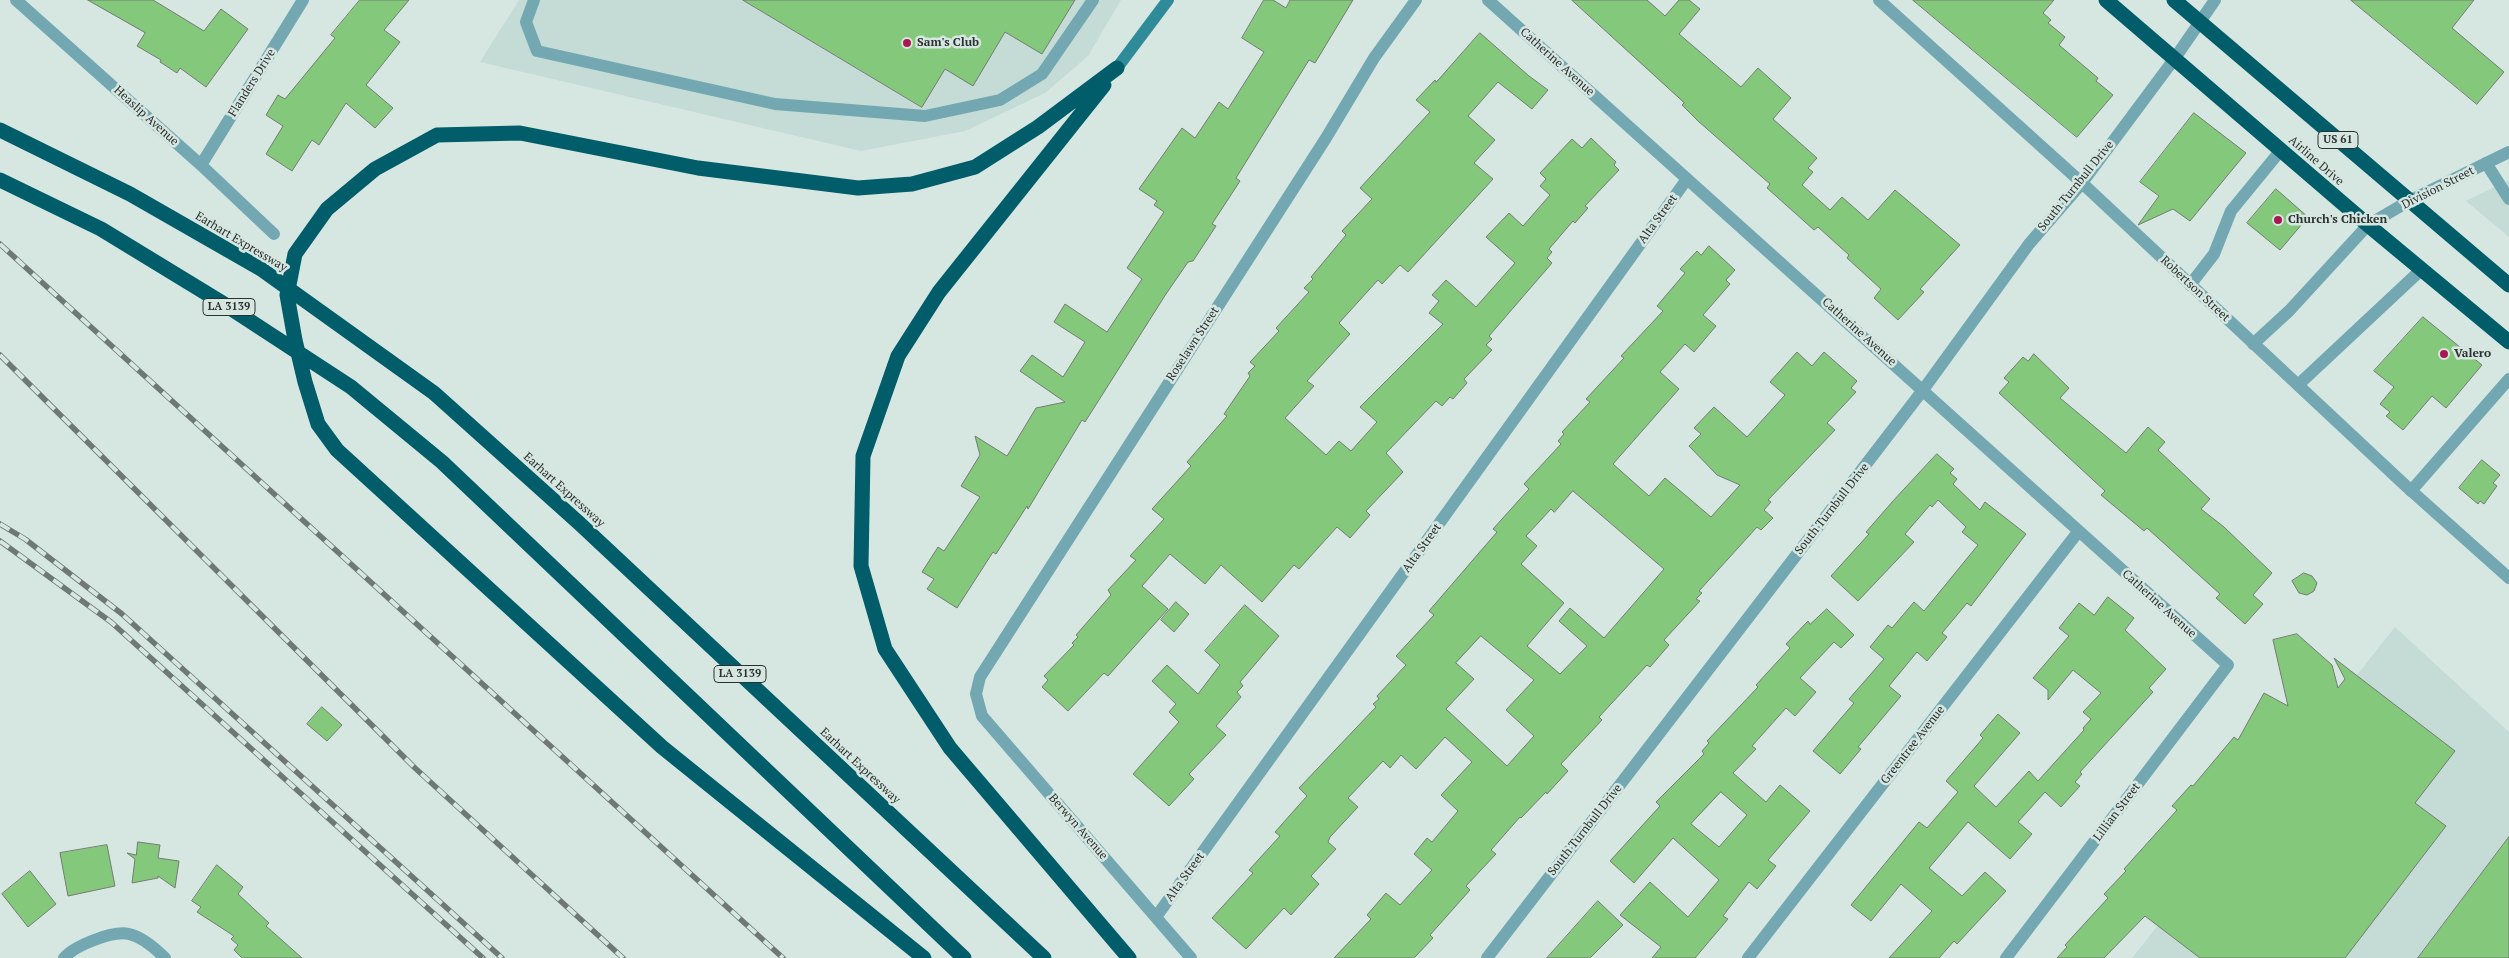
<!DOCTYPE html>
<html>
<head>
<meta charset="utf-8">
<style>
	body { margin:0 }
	canvas { display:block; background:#d6e6e1 }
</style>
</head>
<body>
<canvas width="2509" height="958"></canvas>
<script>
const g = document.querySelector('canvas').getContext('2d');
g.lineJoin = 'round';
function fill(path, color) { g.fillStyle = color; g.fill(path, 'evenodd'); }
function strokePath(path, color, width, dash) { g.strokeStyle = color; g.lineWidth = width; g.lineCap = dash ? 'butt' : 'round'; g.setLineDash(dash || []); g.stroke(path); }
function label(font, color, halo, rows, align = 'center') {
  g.font = font + ' "PT Serif",serif'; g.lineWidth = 5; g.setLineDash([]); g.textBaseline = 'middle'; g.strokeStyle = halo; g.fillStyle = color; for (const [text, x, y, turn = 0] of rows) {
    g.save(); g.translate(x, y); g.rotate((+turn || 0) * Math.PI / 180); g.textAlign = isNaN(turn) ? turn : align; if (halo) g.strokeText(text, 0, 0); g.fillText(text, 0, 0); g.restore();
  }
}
fill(new Path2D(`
	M 519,0 L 1121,0 L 1088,56 L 1045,93 L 965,131 L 861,151 L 480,62 Z
	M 2509,180 L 2509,237 L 2466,201 Z
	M 2395,627 L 2509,732 L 2509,958 L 2132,958 Z`), '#c4dcd5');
const building = new Path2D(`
	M 88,0 L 153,0 L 204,31 L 221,9 L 248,29 L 206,87 L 180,68 L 177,73 L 160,62 L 161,60 L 137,46 L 145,33 Z
	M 360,0 L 409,0 L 384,30 L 400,42 L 366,85 L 393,108 L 375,128 L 346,103 L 319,145 L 312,140 L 292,171 L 266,154 L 283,126 L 266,115 L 278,95 L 285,99 L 335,38 L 331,35 Z
	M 743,0 L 1075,0 L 1042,54 L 1005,32 L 973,86 L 945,69 L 922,107 Z
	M 1264,0 L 1273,0 L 1286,8 L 1290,0 L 1353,0 L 1315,63 L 1309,60 L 1236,178 L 1240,181 L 1212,224 L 1216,226 L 1193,261 L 1188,262 L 1166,294 L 1085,422 L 1082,420 L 1028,509 L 1027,506 L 996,554 L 993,552 L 957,608 L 927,589 L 934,579 L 922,572 L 938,547 L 944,551 L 980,497 L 961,486 L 980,455 L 975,436 L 1007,456 L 1036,408 L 1065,402 L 1020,371 L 1032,355 L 1063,377 L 1085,342 L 1054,322 L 1065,304 L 1107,332 L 1142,279 L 1127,268 L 1164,212 L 1154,205 L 1157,201 L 1139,189 L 1182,128 L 1195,138 L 1219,102 L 1228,109 L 1264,52 L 1242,38 Z
	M 1572,0 L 1647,0 L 1665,16 L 1679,0 L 1689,0 L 1700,9 L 1679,34 L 1741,87 L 1758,68 L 1791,98 L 1773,119 L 1817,158 L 1808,168 L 1813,172 L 1802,185 L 1830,210 L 1842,197 L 1868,220 L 1895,190 L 1960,245 L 1920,289 L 1924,292 L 1898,320 L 1874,298 L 1881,289 L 1847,258 L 1849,255 L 1818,227 L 1814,230 L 1767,188 L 1770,184 L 1698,121 L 1682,105 L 1684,103 Z
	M 1913,0 L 2054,0 L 2043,13 L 2051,20 L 2048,23 L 2065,37 L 2059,45 L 2098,78 L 2096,81 L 2113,95 L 2077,137 Z
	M 2351,0 L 2474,0 L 2452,28 L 2504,72 L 2477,104 Z
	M 1480,33 L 1529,76 L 1548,90 L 1532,109 L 1498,82 L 1468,116 L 1495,140 L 1474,163 L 1493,179 L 1408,272 L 1400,265 L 1382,284 L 1378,280 L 1339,323 L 1350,334 L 1307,381 L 1314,386 L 1285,418 L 1326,455 L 1339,441 L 1351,451 L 1377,422 L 1360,407 L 1443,324 L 1429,313 L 1439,301 L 1432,295 L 1446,280 L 1476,307 L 1515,263 L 1486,237 L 1509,213 L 1523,226 L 1550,195 L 1540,186 L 1546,179 L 1540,173 L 1572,139 L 1582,148 L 1591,138 L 1616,162 L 1614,165 L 1619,170 L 1585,206 L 1588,208 L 1575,223 L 1573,221 L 1549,249 L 1552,252 L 1547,258 L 1552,263 L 1489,336 L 1492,339 L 1486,345 L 1492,350 L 1464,379 L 1467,383 L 1453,399 L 1450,397 L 1442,406 L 1436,401 L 1386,453 L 1403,472 L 1366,511 L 1370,515 L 1350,538 L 1337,527 L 1299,569 L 1294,565 L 1262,602 L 1221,565 L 1205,584 L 1170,554 L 1142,586 L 1168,609 L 1108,676 L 1104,673 L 1068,711 L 1042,687 L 1048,680 L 1044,676 L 1074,645 L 1072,643 L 1078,637 L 1076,635 L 1111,595 L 1108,590 L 1136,560 L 1130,556 L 1164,519 L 1152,509 L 1191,466 L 1187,462 L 1227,416 L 1224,414 L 1250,376 L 1248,373 L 1255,366 L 1250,362 L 1279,331 L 1276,328 L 1309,292 L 1304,288 L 1313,279 L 1311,277 L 1346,235 L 1342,231 L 1372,199 L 1360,188 L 1430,112 L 1416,100 L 1435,80 L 1436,82 Z
	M 2194,113 L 2246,153 L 2190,221 L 2173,209 L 2138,225 L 2159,196 L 2140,182 Z
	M 2276,189 L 2308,217 L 2280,250 L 2247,223 Z
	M 1709,246 L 1735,270 L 1726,280 L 1730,284 L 1703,315 L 1716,326 L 1694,352 L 1685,344 L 1660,372 L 1679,389 L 1613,464 L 1649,496 L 1665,478 L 1711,517 L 1740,485 L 1717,475 L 1689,446 L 1701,434 L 1694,428 L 1714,407 L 1747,437 L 1785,395 L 1770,382 L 1797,352 L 1812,366 L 1824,352 L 1857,381 L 1851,388 L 1856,392 L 1827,423 L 1835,430 L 1768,500 L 1771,502 L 1764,510 L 1773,518 L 1761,530 L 1757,527 L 1699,591 L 1702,593 L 1696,599 L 1700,601 L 1664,640 L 1669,645 L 1650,667 L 1647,665 L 1599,717 L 1602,720 L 1561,764 L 1568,771 L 1547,794 L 1546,792 L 1521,818 L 1520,817 L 1491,850 L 1496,854 L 1466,886 L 1470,890 L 1430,935 L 1433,938 L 1414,958 L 1334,958 L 1371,919 L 1367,915 L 1386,893 L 1400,905 L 1432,870 L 1414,854 L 1427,838 L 1432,842 L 1458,811 L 1441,795 L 1472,762 L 1445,737 L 1416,769 L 1401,755 L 1390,768 L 1383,761 L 1348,798 L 1358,807 L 1330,837 L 1328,842 L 1336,849 L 1311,876 L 1319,884 L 1291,915 L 1284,908 L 1246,949 L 1212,918 L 1253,873 L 1249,870 L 1280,836 L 1275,832 L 1307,796 L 1299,788 L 1376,707 L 1373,704 L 1379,699 L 1377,696 L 1406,665 L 1396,656 L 1434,615 L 1429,611 L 1497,532 L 1493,529 L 1529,489 L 1524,484 L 1561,444 L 1558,441 L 1564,434 L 1562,432 L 1590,402 L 1586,399 L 1624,358 L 1621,356 L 1663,311 L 1657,306 L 1685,273 L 1680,269 L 1697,251 L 1701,255 ZM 1573,491 L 1664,569 L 1604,638 L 1570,608 L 1559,621 L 1587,646 L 1560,674 L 1527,646 L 1564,603 L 1521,564 L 1537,546 L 1526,536 L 1551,509 L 1554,512 ZM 1481,636 L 1534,680 L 1506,710 L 1534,736 L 1507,766 L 1446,709 L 1474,679 L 1456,663 Z
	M 2423,317 L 2482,365 L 2446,408 L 2432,396 L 2403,430 L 2386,416 L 2390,412 L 2380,404 L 2394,387 L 2374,371 Z
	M 2034,354 L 2069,388 L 2060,398 L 2126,453 L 2148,427 L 2165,442 L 2158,450 L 2210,499 L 2201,509 L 2224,527 L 2272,573 L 2253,595 L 2263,604 L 2245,624 L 2216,598 L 2220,594 L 2147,528 L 2144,531 L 2101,495 L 2105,491 L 1999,393 L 2009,382 L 2004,378 L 2023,357 L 2028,361 Z
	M 1937,454 L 1954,469 L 1950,473 L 1957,479 L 1953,484 L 1980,510 L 1985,502 L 2026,534 L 1971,606 L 1967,603 L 1942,633 L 1947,637 L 1927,661 L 1917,652 L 1889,686 L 1901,696 L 1858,747 L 1861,749 L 1840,774 L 1813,751 L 1854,703 L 1849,699 L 1884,659 L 1870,647 L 1888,625 L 1892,628 L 1914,602 L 1924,611 L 1978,545 L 1962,532 L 1966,527 L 1938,500 L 1932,507 L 1930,505 L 1905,534 L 1914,542 L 1858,601 L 1831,576 L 1869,534 L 1866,532 L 1893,501 Z
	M 2482,460 L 2500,475 L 2493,483 L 2497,486 L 2484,504 L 2480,501 L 2478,504 L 2459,488 Z
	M 2304,573 L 2312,576 L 2317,583 L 2314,591 L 2307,595 L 2299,593 L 2292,581 Z
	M 2108,597 L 2134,618 L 2125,630 L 2166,669 L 2149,688 L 2153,692 L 2080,772 L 2082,774 L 2075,782 L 2080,786 L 2061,807 L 2045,792 L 2018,822 L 2032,834 L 2010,859 L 1968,822 L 1929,868 L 1962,896 L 1985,872 L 2006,891 L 1957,944 L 1954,941 L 1939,958 L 1889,958 L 1932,911 L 1901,884 L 1871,921 L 1851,905 L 1919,822 L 1927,828 L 1958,792 L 1946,781 L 1983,738 L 1980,735 L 1998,714 L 2020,733 L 1974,786 L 1996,807 L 2029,771 L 2038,781 L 2084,730 L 2083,728 L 2091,719 L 2083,712 L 2101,693 L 2073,670 L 2048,700 L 2048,690 L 2033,678 L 2069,636 L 2059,628 L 2079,603 L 2094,615 Z
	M 1176,602 L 1189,614 L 1174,632 L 1161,620 Z
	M 1245,605 L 1279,636 L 1240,682 L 1243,686 L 1237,692 L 1241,697 L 1216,726 L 1226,735 L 1189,774 L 1194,779 L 1169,806 L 1133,774 L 1179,722 L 1169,712 L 1176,704 L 1152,681 L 1167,665 L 1198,694 L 1220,665 L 1205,651 Z
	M 1827,609 L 1854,635 L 1841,648 L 1834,642 L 1800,678 L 1816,692 L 1795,716 L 1786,708 L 1752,746 L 1756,749 L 1733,773 L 1766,802 L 1780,785 L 1810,811 L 1768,860 L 1776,866 L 1757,889 L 1749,882 L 1723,916 L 1728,919 L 1695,958 L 1652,958 L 1661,947 L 1620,915 L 1650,882 L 1688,917 L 1719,880 L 1673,838 L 1634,883 L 1610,861 L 1660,806 L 1656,802 L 1704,754 L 1702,751 L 1709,743 L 1707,741 L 1758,687 L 1756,685 L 1790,648 L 1786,644 L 1808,621 L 1810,624 ZM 1721,792 L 1747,815 L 1719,847 L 1691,824 Z
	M 2297,634 L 2332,665 L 2338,688 L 2345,679 L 2334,658 L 2455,751 L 2415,803 L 2446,826 L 2345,958 L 2200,958 L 2145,916 L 2104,958 L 2057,958 L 2067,947 L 2065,945 L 2108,898 L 2104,894 L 2126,871 L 2124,869 L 2177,810 L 2172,806 L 2191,785 L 2193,786 L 2234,737 L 2238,740 L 2264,693 L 2288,706 L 2273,640 Z
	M 322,707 L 342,725 L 327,741 L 307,724 Z
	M 2509,837 L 2509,958 L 2418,958 Z
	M 138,842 L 160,845 L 158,858 L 179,861 L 175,888 L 158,876 L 158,878 L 132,883 L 135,859 L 127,853 L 136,855 Z
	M 107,845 L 115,886 L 68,896 L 60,853 Z
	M 217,865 L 243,887 L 238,894 L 269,923 L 266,926 L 302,958 L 242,958 L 234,950 L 238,945 L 231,939 L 234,936 L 197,912 L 201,907 L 192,901 Z
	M 30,871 L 56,904 L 28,927 L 2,894 Z
	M 1598,901 L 1623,925 L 1590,958 L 1547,958 Z`);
fill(building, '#84c87c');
strokePath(building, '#747c73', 1);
strokePath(new Path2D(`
	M 534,0 L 526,22 L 537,51 L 775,104 L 925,116 L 1000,100 L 1042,74 L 1093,0
	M 2486,163 L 2509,199
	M 2190,285 L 2214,254 L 2231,211 L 2281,150
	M 2253,344 L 2289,311 L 2368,225
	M 2298,385 L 2422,269
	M 2411,491 L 2509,379`), '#73a8b2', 12);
strokePath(new Path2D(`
	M 16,0 L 201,165 L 274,234
	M 1488,0 L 2228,665 L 2006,958
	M 1879,0 L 2082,183 L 2407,487 L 2509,578
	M 201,165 L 303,0
	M 2368,225 L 2409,201 L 2509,152
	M 1156,917 L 1687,179
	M 64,958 C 74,946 113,930 129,934 C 142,937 156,949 165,958
	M 1191,958 L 982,716 L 976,694 L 980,677 L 1326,138 L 1374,58 L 1416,0
	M 1487,958 L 1923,390 L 2029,244 L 2082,183 L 2175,58 L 2215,0
	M 1748,958 L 2078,532`), '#73a8b2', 12);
strokePath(new Path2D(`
	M 1117,68 L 1168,0`), '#308b99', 12);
strokePath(new Path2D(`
	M 2106,0 L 2368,225 L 2509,342
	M 2174,0 L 2509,285
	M 1104,85 L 939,292 L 898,356 L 863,456 L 861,566 L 885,649 L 950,748 L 1129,958
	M 0,130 L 130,194 L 261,269 L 434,393 L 579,523 L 1044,958
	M 0,180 L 101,229 L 224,304 L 351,387 L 442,462 L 964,958
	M 924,958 L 662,747 L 337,450 L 318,424 L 305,382 L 295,340 L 287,295 L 295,254 L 327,209 L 375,169 L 437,135 L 520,133 L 698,168 L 858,188 L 912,184 L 975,167 L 1038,127 L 1117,68`), '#005d69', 15);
const rail = new Path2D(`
	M 0,244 L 783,958
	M 0,355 L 415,768 L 623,958
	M 0,524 L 25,539 L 122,614 L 502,958
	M 0,541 L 111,622 L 483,958`);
strokePath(rail, '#6e7875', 5.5);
strokePath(rail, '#d6e6e1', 4, [11]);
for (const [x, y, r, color] of [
	[907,43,5,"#aa1850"],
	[2278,220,5,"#aa1850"],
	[2444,354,5,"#aa1850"]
]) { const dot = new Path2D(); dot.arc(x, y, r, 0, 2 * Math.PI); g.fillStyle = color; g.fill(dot); strokePath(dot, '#d6e6e1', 2); }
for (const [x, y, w] of [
	[2338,140,40],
	[229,307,52],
	[740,674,52]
]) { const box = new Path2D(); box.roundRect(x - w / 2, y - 8.5, w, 17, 4); g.fillStyle = '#d6e6e1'; g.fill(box); strokePath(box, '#2b312f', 1); }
label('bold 11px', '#2b312f', null, [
	["US 61",2338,140],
	["LA 3139",229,307],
	["LA 3139",740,674]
]);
label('bold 12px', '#2b312f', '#d6e6e1', [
	["Sam's Club",917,43],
	["Church's Chicken",2288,220],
	["Valero",2454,354]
], 'left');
label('12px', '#2b312f', '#d6e6e1', [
	["Catherine Avenue",1557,62,42],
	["Flanders Drive",252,83,-58],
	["Heaslip Avenue",146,116,42],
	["Airline Drive",2316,161,41],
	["South Turnbull Drive",2076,186,-51],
	["Division Street",2438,188,-27],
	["Alta Street",1658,219,-54],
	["Earhart Expressway",241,242,31],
	["Robertson Street",2195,289,43],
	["Catherine Avenue",1859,332,42],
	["Roselawn Street",1193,344,-57],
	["Earhart Expressway",564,490,42],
	["South Turnbull Drive",1832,509,-52],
	["Alta Street",1422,548,-54],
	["Catherine Avenue",2159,604,42],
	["Greentree Avenue",1913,745,-52],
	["Earhart Expressway",860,766,43],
	["Lillian Street",2117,812,-53],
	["Berwyn Avenue",1078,827,49],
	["South Turnbull Drive",1585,830,-52],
	["Alta Street",1185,877,-54]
]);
</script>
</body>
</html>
